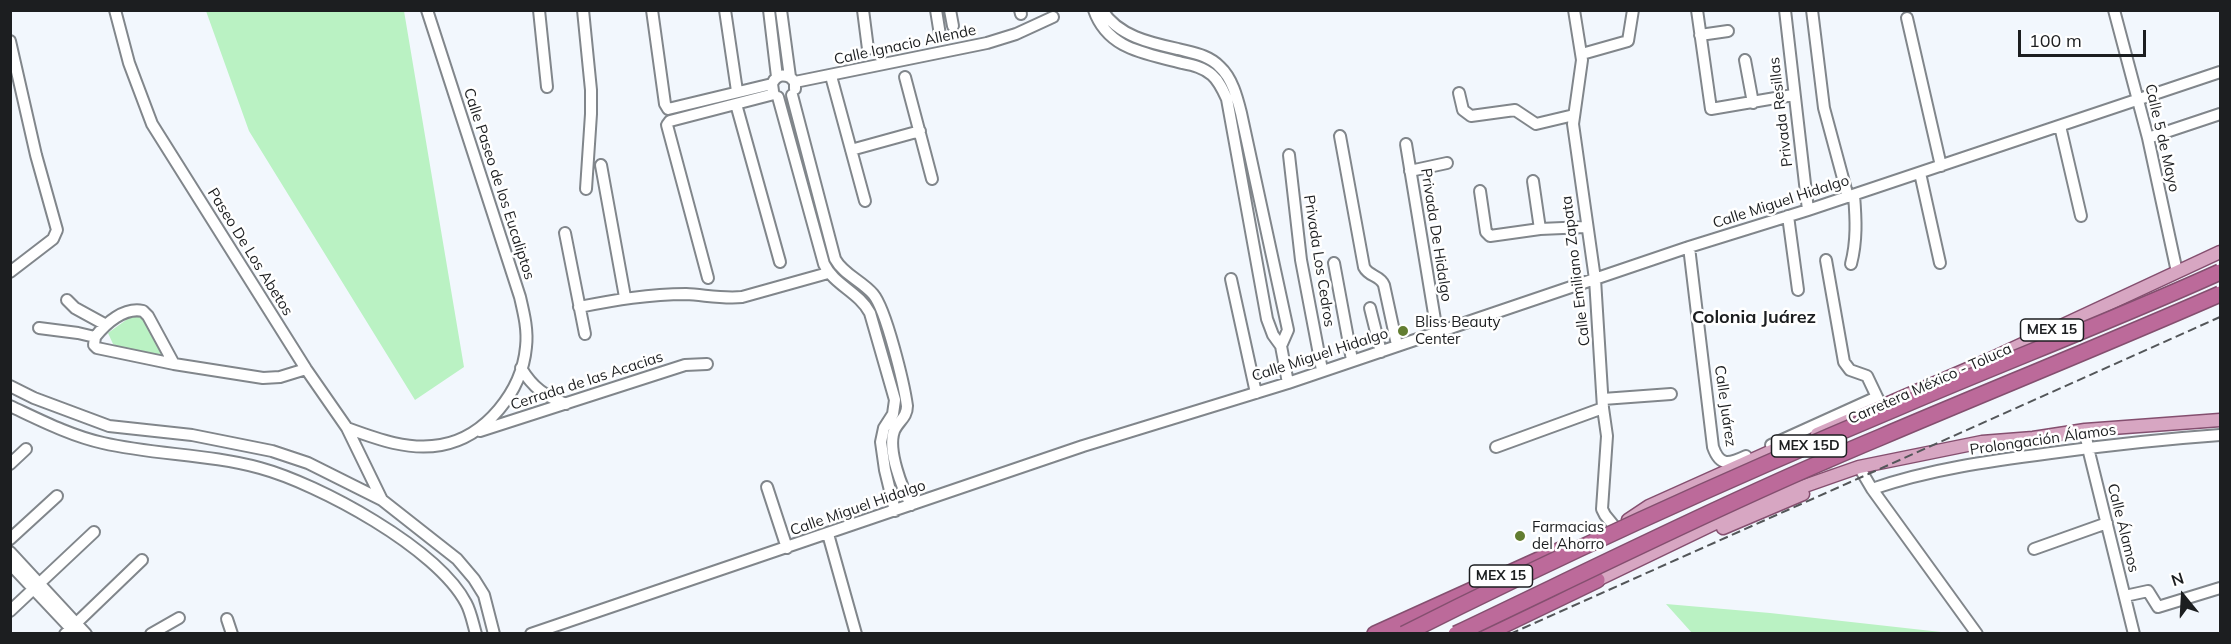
<!DOCTYPE html>
<html>
<head>
<meta charset="utf-8">
<style>
	body { margin:0 }
	#map { position:relative; width:2231px; height:644px; overflow:hidden; background:#f2f7fd; font-family:Mulish,sans-serif }
	canvas { display:block }
	.frame { position:absolute; inset:0; border:12px solid #1c1e20; pointer-events:none }
	.north { position:absolute; left:2153px; top:566px; width:60px; height:60px; -webkit-text-stroke:4px #fff; paint-order:stroke; rotate:342deg; font-size:16px; font-weight:700; line-height:24px; text-align:center; color:#1c1e20 }
	.north::after { content:''; display:block; margin:auto; width:21px; height:27px; background:#1c1e20; clip-path:polygon(50% 0,100% 100%,50% 72%,0 100%) }
	.scale { position:absolute; left:2018px; top:30px; width:128px; height:27px; box-sizing:border-box; border:3px solid #1c1e20; border-top:0; padding-left:8px; font-size:18px; line-height:21px; white-space:nowrap; color:#1c1e20; -webkit-text-stroke:4px #fff; paint-order:stroke }
</style>
</head>
<body>
<div id="map">
<canvas width="2231" height="644"></canvas>
<div class="frame"></div>
<div class="north">N</div>
<div class="scale">100 m</div>
</div>
<script>
const g = document.querySelector('canvas').getContext('2d');
g.lineJoin = 'round';
function fill(path, color) { g.fillStyle = color; g.fill(path, 'evenodd'); }
function strokePath(path, color, width, dash) { g.strokeStyle = color; g.lineWidth = width; g.lineCap = dash ? 'butt' : 'round'; g.setLineDash(dash || []); g.stroke(path); }
function label(font, color, halo, rows, align = 'center') {
  g.font = font + ' Mulish,sans-serif'; g.lineWidth = 5; g.setLineDash([]); g.textBaseline = 'middle'; g.strokeStyle = halo; g.fillStyle = color; for (const [text, x, y, turn = 0] of rows) {
    g.save(); g.translate(x, y); g.rotate((+turn || 0) * Math.PI / 180); g.textAlign = isNaN(turn) ? turn : align; if (halo) g.strokeText(text, 0, 0); g.fillText(text, 0, 0); g.restore();
  }
}
fill(new Path2D(`
	M 206,11 L 404,11 L 464,367 L 415,400 L 249,131 Z
	M 133,315 L 144,318 L 162,355 L 131,352 L 113,344 L 108,333 Z
	M 1666,604 L 1770,613 L 1950,633 L 1692,633 Z`), '#baf2c3');
strokePath(new Path2D(`
	M 1785,445 C 1792,442 1800,438 1808,437 C 1835,434 1840,465 1825,482`), '#d2d6dc', 12, [12, 6]);
const minor = new Path2D(`
	M 115,10 L 129,63 L 152,124 L 306,369 L 347,428 L 382,500
	M 539,10 L 547,87
	M 583,10 L 591,90 L 591,114 L 586,189
	M 652,10 L 665,104 L 668,109 L 772,84
	M 725,10 L 737,91
	M 769,10 L 777,77
	M 781,10 L 790,77 L 795,82 L 795,89
	M 863,10 L 868,49
	M 936,10 L 940,35
	M 950,10 L 953,26
	M 1020,10 L 1021,14
	M 1094,10 C 1108,50 1146,53 1182,63 C 1192,65 1203,67 1212,75 C 1219,81 1223,90 1227,99 L 1267,319 L 1273,335 L 1281,346 L 1288,383
	M 1102,10 C 1118,36 1150,43 1178,49 C 1193,53 1209,55 1220,67 C 1232,78 1237,97 1241,113 L 1288,330 L 1281,346
	M 1574,10 L 1582,60 L 1573,124 L 1595,279 L 1603,408 L 1607,436 L 1602,509 L 1605,515 L 1614,526
	M 1697,10 L 1711,109 L 1793,95
	M 1785,10 L 1808,210
	M 1812,10 L 1824,108 L 1848,197
	M 2114,10 L 2148,138 L 2177,272
	M 1907,18 L 1941,166
	M 1700,35 L 1728,31
	M 10,41 L 36,155 L 57,230 L 53,239 L 10,272
	M 1582,54 L 1628,41 L 1633,10
	M 1745,60 L 1753,103
	M 831,76 L 865,201
	M 905,77 L 932,179
	M 795,82 L 987,43 L 1016,34 L 1053,17
	M 773,91 L 772,84 C 776,75 782,74 790,77
	M 1459,93 L 1463,110 L 1471,116 L 1515,110 L 1536,124 L 1574,115
	M 792,95 L 835,259 C 843,274 862,281 873,294 C 886,309 904,384 907,406 C 907,418 898,421 894,431 C 887,450 902,488 911,505
	M 778,97 L 824,264 C 834,285 859,292 870,313 L 895,400 L 893,414 L 884,428 L 881,442 L 885,470 L 895,511
	M 736,104 L 780,262
	M 2060,126 L 2081,216
	M 1340,136 L 1364,267 C 1369,277 1380,275 1384,285 L 1397,345
	M 2148,138 L 2220,114
	M 1406,144 L 1437,332
	M 851,150 L 920,131
	M 1289,155 L 1301,260 L 1322,370
	M 601,165 L 625,297
	M 1410,171 L 1447,163
	M 1920,173 L 1940,263
	M 1533,181 L 1540,229
	M 1480,191 L 1486,232 L 1490,236 L 1540,229 L 1586,227
	M 1788,216 L 1798,290
	M 565,233 L 585,334
	M 1689,247 L 1713,447 C 1720,467 1729,464 1746,456
	M 1826,260 L 1844,362 L 1850,370 L 1867,376 L 1877,397
	M 1334,263 L 1352,360
	M 1851,264 C 1857,241 1856,219 1854,195
	M 708,278 L 667,125 L 670,121 L 774,94
	M 1231,279 L 1256,393
	M 67,300 L 75,308 L 106,325
	M 579,307 C 615,300 649,294 686,294 C 705,295 723,299 742,297 L 828,273
	M 1370,308 L 1381,352
	M 39,328 L 78,333 L 95,337
	M 95,337 L 94,345 L 97,348 L 174,364 L 263,378 L 280,377 L 306,369
	M 95,337 C 106,323 124,307 143,311 L 148,316 L 174,364
	M 521,368 C 533,388 545,396 566,404
	M 10,386 L 34,398 L 109,426 L 192,435 L 272,451 L 308,463 L 382,500 L 457,559 L 474,579 L 484,595 L 494,634
	M 1603,399 L 1671,394
	M 10,406 C 40,420 71,436 103,443 C 155,455 209,454 260,468 C 319,484 437,548 466,603 C 471,612 473,624 476,634
	M 347,428 C 377,439 409,451 441,445 C 486,437 522,391 526,347 C 528,330 524,314 520,297 L 427,10
	M 2085,430 L 2088,448 L 2134,634
	M 480,431 L 685,365 L 707,364
	M 1771,445 L 1877,397 L 1881,405
	M 1496,447 L 1603,408
	M 10,464 L 26,449
	M 1859,467 L 1872,489 L 1977,634
	M 767,487 L 787,548
	M 1872,489 C 1930,469 1990,461 2051,453 C 2108,445 2164,439 2220,435
	M 828,534 L 856,634
	M 10,539 L 57,496
	M 2034,549 L 2107,523
	M 10,552 L 86,634
	M 10,564 L 76,634
	M 2125,596 L 2148,591 L 2158,607 L 2220,588
	M 10,611 L 94,532
	M 227,619 L 232,634
	M 65,634 L 142,560
	M 151,634 L 179,618
	M 531,634 L 1083,446 L 1288,383 L 1689,247 L 1808,210 L 2220,72`);
const major = new Path2D(`
	M 1817,434 L 1986,361 L 2220,252
	M 1628,520 L 1649,506 L 1785,445
	M 1723,528 L 1803,494
	M 1597,580 L 1759,502 L 1859,467 L 1982,442 L 2033,438 L 2085,430 L 2220,420`);
const highway = new Path2D(`
	M 1375,634 L 1565,548
	M 1485,634 L 1597,580`);
strokePath(minor, '#81868b', 14);
strokePath(major, '#844f6f', 15);
strokePath(highway, '#844f6f', 18);
strokePath(minor, '#fff', 10);
strokePath(major, '#d7a6c2', 12);
strokePath(highway, '#bc6a9a', 15);
strokePath(new Path2D(`
	M 1510,634 L 2220,317`), '#535659', 2, [9, 4.5]);
const highwayBridge = new Path2D(`
	M 1404,634 C 1566,552 1732,477 1899,407 C 2006,361 2114,320 2220,272
	M 1456,634 C 1597,567 1737,497 1881,437 C 1994,389 2108,343 2220,294`);
strokePath(highwayBridge, '#844f6f', 18, []);
strokePath(highwayBridge, '#bc6a9a', 15);
for (const [x, y, r, color] of [
	[1403,331,6,"#627d31"],
	[1520,536,6,"#627d31"]
]) { const dot = new Path2D(); dot.arc(x, y, r, 0, 2 * Math.PI); g.fillStyle = color; g.fill(dot); strokePath(dot, '#fff', 2); }
for (const [x, y, w] of [
	[2052,330,63],
	[1809,446,75],
	[1501,576,63]
]) { const box = new Path2D(); box.roundRect(x - w / 2, y - 11, w, 22, 4.5); g.fillStyle = '#fff'; g.fill(box); strokePath(box, '#1c1e20', 1.5); }
label('bold 14px', '#1c1e20', null, [
	["MEX 15",2052,330],
	["MEX 15D",1809,446],
	["MEX 15",1501,576]
]);
label('15px', '#1c1e20', '#fff', [
	["Calle Ignacio Allende",905,45,-12],
	["Privada Resillas",1781,112,-97],
	["Calle 5 de Mayo",2162,138,77],
	["Calle Paseo de los Eucaliptos",499,184,72],
	["Calle Miguel Hidalgo",1781,202,-18],
	["Privada De Hidalgo",1436,235,81],
	["Paseo De Los Abetos",250,252,58],
	["Privada Los Cedros",1319,261,81],
	["Calle Emiliano Zapata",1576,271,-97],
	["Calle Miguel Hidalgo",1320,355,-18],
	["Cerrada de las Acacias",587,381,-18],
	["Carretera México - Toluca",1930,384,-24],
	["Calle Juárez",1725,406,82],
	["Prolongación Álamos",2043,440,-8],
	["Calle Miguel Hidalgo",858,508,-19],
	["Calle Álamos",2123,528,76]
]);
label('15px', '#1c1e20', '#fff', [
	["Bliss Beauty",1415,322],
	["Center",1415,339],
	["Farmacias",1532,527],
	["del Ahorro",1532,544]
], 'left');
label('bold 18px', '#1c1e20', '#fff', [
	["Colonia Juárez",1754,318]
]);
</script>
</body>
</html>
